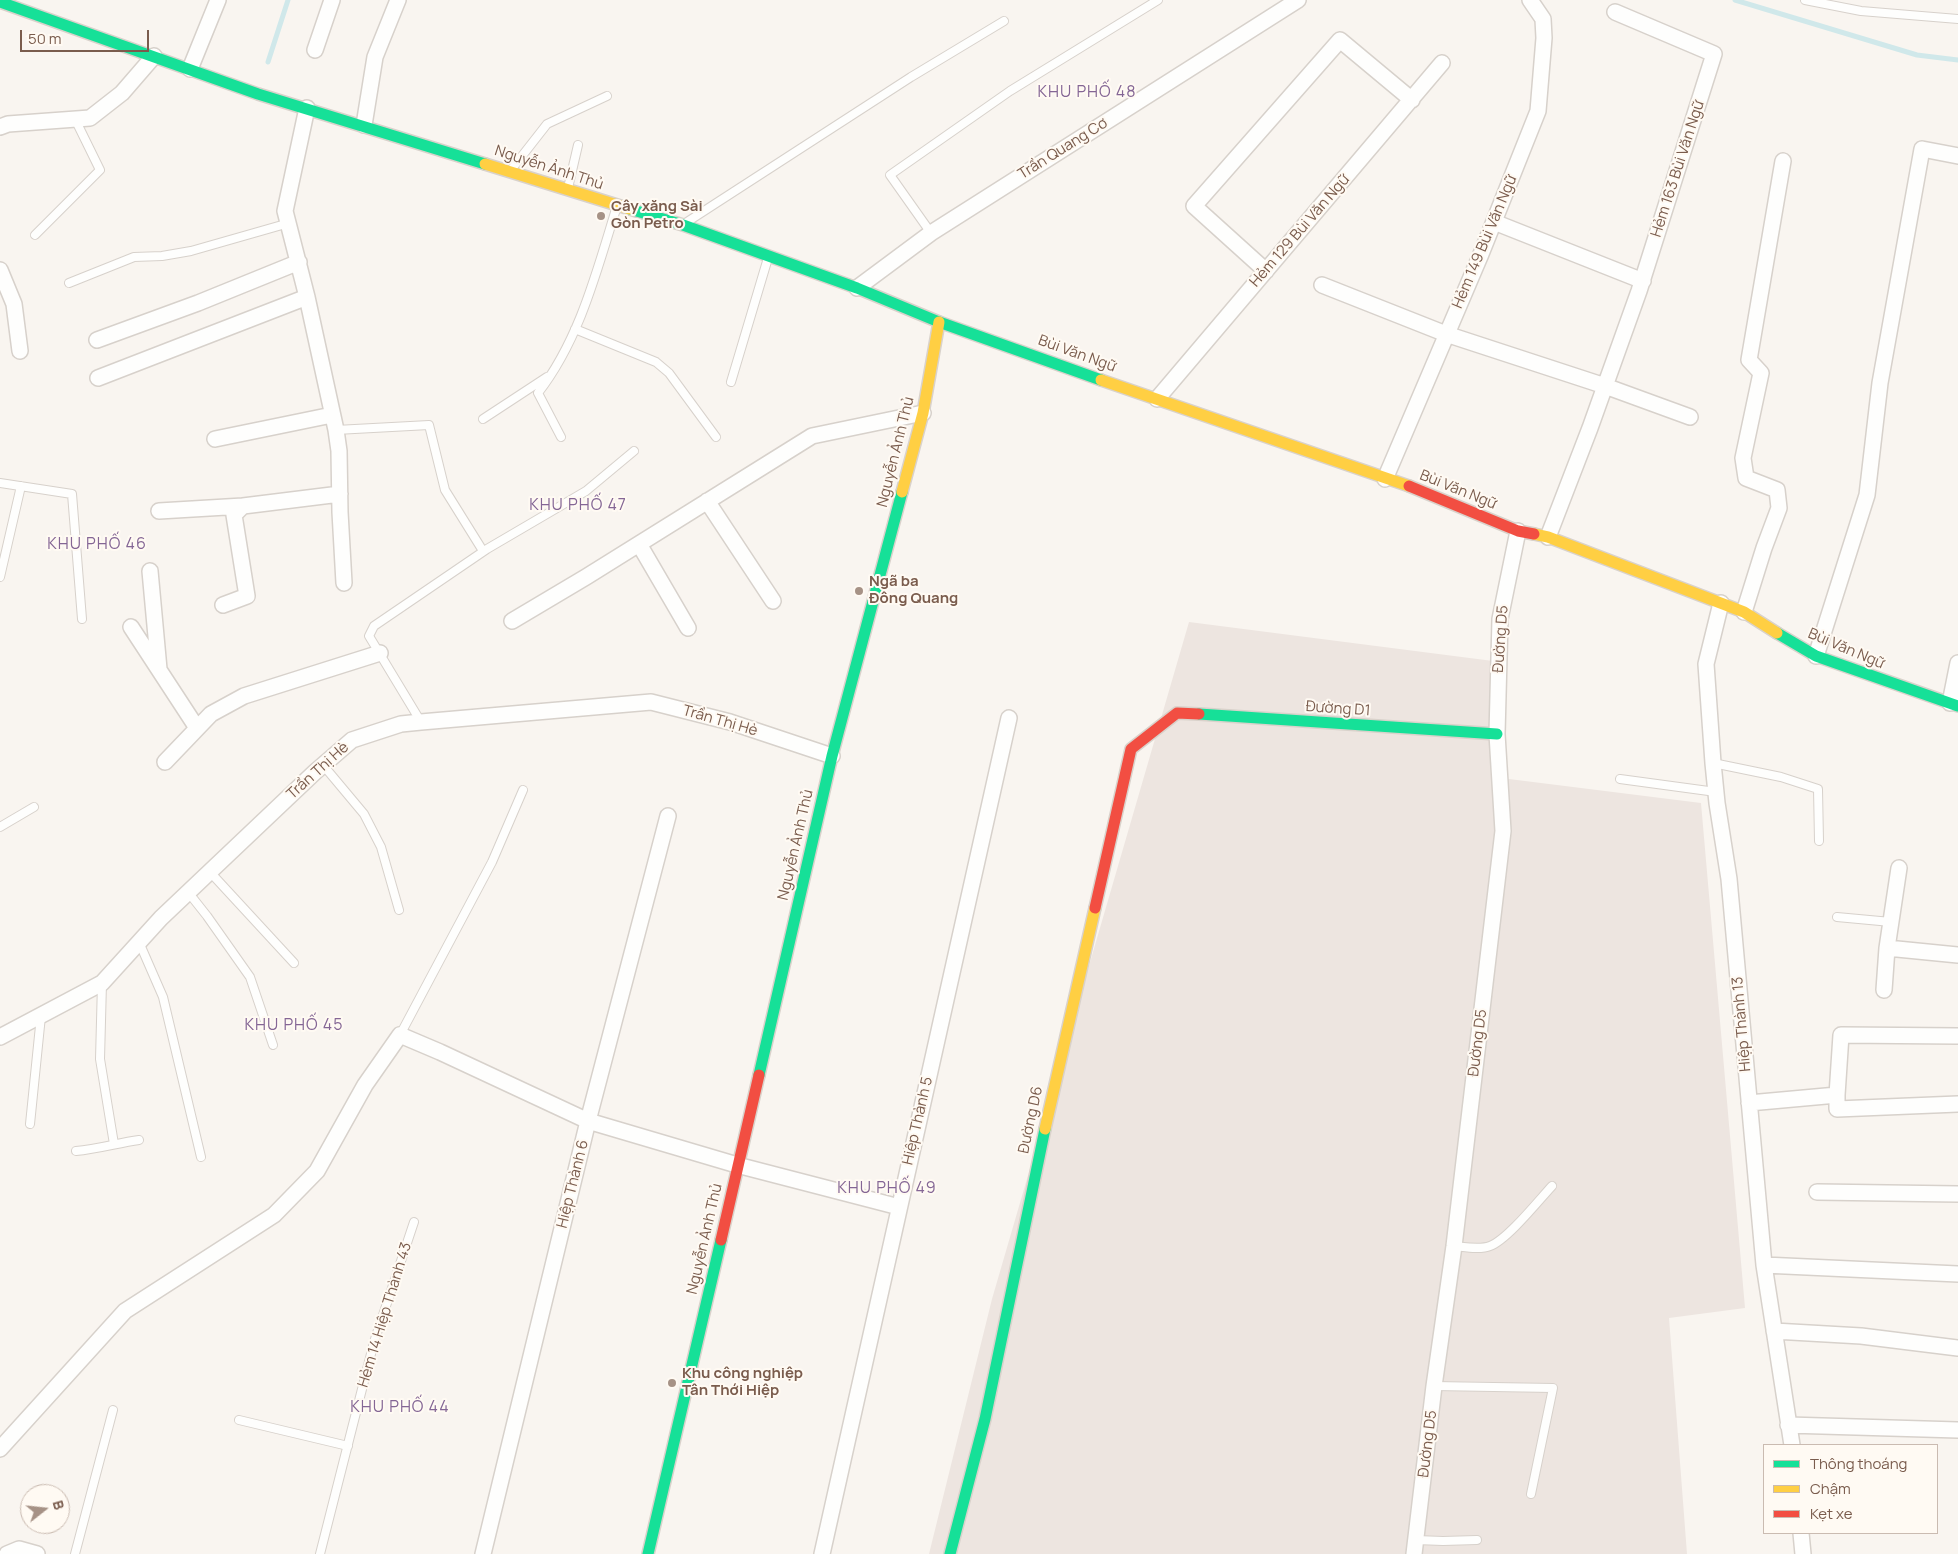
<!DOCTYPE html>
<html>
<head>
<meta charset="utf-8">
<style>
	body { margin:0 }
	#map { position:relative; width:1958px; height:1554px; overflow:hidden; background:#f9f5f0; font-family:Manrope,sans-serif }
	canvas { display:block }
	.legend { position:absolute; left:1763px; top:1444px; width:175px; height:90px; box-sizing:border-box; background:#fffaf3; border:1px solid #cabbb1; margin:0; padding:6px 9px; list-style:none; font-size:15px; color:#7a5c4d }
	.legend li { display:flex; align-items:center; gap:10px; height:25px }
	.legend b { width:25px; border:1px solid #cabbb1 }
	.north { position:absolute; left:20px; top:1484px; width:50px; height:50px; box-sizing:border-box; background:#fffaf3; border:1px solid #cabbb1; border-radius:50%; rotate:74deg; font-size:14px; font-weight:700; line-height:20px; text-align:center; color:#7a5c4d }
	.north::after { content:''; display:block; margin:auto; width:18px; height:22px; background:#a69286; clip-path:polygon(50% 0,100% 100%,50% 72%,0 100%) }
	.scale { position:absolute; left:20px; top:30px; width:129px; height:22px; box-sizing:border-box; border:2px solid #7a5c4d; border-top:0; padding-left:6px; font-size:15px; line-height:18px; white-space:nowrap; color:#7a5c4d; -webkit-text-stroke:4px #fffaf3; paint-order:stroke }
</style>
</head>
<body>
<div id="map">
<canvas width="1958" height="1554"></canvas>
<ul class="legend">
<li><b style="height:6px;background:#16e098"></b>Thông thoáng</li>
<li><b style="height:6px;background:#ffcf43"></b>Chậm</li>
<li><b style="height:6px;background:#f24e42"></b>Kẹt xe</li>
</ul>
<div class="north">B</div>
<div class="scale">50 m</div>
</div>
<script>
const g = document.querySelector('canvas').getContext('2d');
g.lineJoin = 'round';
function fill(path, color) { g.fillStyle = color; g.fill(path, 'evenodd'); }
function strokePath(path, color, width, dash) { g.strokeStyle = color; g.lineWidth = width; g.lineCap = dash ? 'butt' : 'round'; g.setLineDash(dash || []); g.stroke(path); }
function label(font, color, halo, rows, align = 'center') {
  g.font = font + ' Manrope,sans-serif'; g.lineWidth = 4; g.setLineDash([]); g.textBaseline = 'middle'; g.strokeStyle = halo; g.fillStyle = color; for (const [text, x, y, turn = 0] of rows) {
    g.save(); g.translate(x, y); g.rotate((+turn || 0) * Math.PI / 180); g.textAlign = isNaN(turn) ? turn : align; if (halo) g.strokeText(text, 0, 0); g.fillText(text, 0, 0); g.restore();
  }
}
fill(new Path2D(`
	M 1189,622 L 1493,661 L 1493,777 L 1701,803 L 1745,1308 L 1669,1318 L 1687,1554 L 929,1554 L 992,1299 Z`), '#ede5e0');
strokePath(new Path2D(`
	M 1735,0 L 1917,55 L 1958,60
	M 268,62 L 288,0`), '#d0e8ea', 5);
const lane = new Path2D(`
	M 1805,0 L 1861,11 L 1958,19
	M 511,170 L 547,124 L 607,96
	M 568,188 L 578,145
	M 687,222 L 911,77 L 1004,21
	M 931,233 L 890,175 L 1010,91 L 1158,0
	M 35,235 L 100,170 L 75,119
	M 69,283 L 134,257 L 162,256 L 191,251 L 289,223
	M 575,329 L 656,362 L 669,373 L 716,437
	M 731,382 L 768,258
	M 483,419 L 547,377
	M 336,430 L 429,425 L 445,490 L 483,551
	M 561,437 L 538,393 C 580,339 597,270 617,206
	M 0,483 L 72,494 L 82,619
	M 0,577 L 21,486
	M 421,722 L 369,636 L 374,626 L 487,549 L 586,491 L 634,451
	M 1713,763 L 1781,777 L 1818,789 L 1819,841
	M 323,765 L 364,814 L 381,847 L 399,910
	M 1620,779 L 1716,792
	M 0,827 L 34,807
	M 210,872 L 294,963
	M 188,892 L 207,916 L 250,977 L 273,1045
	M 1837,917 L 1891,922
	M 139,942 L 163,997 L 201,1157
	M 102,983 L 100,1059 L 114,1144
	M 400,1035 L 492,862 L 523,790
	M 30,1124 L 41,1016
	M 76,1151 C 98,1149 118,1143 139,1140
	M 1454,1246 C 1465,1247 1480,1250 1490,1246 C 1507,1240 1539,1200 1552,1186
	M 1434,1386 L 1553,1388 L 1531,1494
	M 239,1420 L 348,1446
	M 1416,1540 L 1443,1541 L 1477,1540
	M 75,1554 L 113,1410
	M 320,1554 L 374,1342 L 414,1222`);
const street = new Path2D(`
	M 315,50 L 332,0
	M 190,69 L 218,0
	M 307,108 L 285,211 L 307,297 L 336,430 L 339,451 L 340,512 L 344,583
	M 364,125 L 375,57 L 398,0
	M 0,127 L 8,124 L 90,118 L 122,93 L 154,56
	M 1494,222 L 1643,281
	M 0,270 L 14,304 L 20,351
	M 1266,271 L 1194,206 L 1340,40 L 1412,100
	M 1322,285 L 1446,334 L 1605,386 L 1690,417
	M 857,288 L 931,233 L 1298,0
	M 97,340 L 198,303 L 299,262
	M 98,378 L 307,297
	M 1157,399 L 1442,63
	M 215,439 L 332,415
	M 1385,479 L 1481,254 L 1538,111 L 1544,38 L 1543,19 L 1530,0
	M 707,501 L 773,601
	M 159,511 L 243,506
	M 1548,537 L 1590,428 L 1639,291 L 1714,54 L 1615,12
	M 639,544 L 688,628
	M 150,571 L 159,669
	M 1721,603 L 1706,664 L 1713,763 L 1717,803 L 1729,879 L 1764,1265 L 1792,1445
	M 223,605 L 247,596 L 234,515 L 243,506 L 340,494
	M 1744,612 L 1764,548 L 1779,508 L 1777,490 L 1746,478 L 1743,458 L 1761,373 L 1749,360 L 1783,161
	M 512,621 L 586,577 L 812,436 L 923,413
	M 131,627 L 197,728
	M 1816,656 L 1867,495 L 1880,383 L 1922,149 L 1958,156
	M 1950,703 L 1958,663
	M 165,762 L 211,714 L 244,696 L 380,653
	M 1887,948 L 1958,955
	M 1884,990 L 1887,948 L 1899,868
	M 0,1037 L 102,983 L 161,918 L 315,772 L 352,740 L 401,724 L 421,722 L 651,702 L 730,722 L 832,756
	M 1837,1095 L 1841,1035 L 1958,1036
	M 1749,1103 L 1837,1095 L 1837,1109 L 1958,1104
	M 1817,1192 L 1958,1194
	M 1764,1265 L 1958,1274
	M 1774,1331 L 1861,1336 L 1958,1348
	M 1788,1425 L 1958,1430
	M 0,1449 L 125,1311 L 274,1215 L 317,1171 L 365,1085 L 400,1035 L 440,1052 L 588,1121 L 737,1165 L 899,1207
	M 1801,1533 L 1803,1554
	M 7,1554 L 19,1549 L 37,1554
	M 483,1554 L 588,1121 L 668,816
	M 822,1554 L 1009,718
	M 1414,1554 L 1434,1386 L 1454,1246 L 1503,831 L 1497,734 L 1500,619 L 1518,531`);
const fast = new Path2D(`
	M 0,2 L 258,94 L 485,164
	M 630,209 L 683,225 L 857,288 L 939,322 L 1101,380
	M 1777,633 L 1816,656 L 1958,706
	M 1199,714 L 1497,734
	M 759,1075 L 832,756 L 902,492
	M 648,1554 L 721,1240
	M 950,1554 L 985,1419 L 1045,1129`);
const slow = new Path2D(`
	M 485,164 L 630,209
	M 1101,380 L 1409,486
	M 902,492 L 923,413 L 939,322
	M 1534,534 L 1548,537 L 1744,612 L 1777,633
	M 1045,1129 L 1095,908`);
const jam = new Path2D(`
	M 1409,486 L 1518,531 L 1534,534
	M 1095,908 L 1131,749 L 1177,713 L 1199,714
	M 721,1240 L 759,1075`);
strokePath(lane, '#d7d1cb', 10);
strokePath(street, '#d7d1cb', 18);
strokePath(fast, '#d9d2cb', 14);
strokePath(slow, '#d9d2cb', 14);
strokePath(jam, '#d9d2cb', 14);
strokePath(lane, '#fefefd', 8);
strokePath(street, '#fefefd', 15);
strokePath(fast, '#16e098', 11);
strokePath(slow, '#ffcf43', 11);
strokePath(jam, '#f24e42', 11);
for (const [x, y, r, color] of [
	[601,216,5,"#a69286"],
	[859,591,5,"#a69286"],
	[672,1383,5,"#a69286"]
]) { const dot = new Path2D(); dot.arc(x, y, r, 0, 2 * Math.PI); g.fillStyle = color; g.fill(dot); strokePath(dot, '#fffaf3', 2); }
label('15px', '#7a5c4d', '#fffaf3', [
	["Trần Quang Cơ",1063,149,-32],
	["Nguyễn Ảnh Thủ",549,168,18],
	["Hẻm 163 Bùi Văn Ngữ",1678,169,-72],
	["Hẻm 129 Bùi Văn Ngữ",1300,231,-49],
	["Hẻm 149 Bùi Văn Ngữ",1485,242,-67],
	["Bùi Văn Ngữ",1077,354,20],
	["Nguyễn Ảnh Thủ",896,452,-76],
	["Bùi Văn Ngữ",1458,490,22],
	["Đường D5",1501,639,-86],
	["Bùi Văn Ngữ",1846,649,23],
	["Đường D1",1338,709,4],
	["Trần Thị Hè",720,721,16],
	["Trần Thị Hè",318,771,-42],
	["Nguyễn Ảnh Thủ",796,845,-77],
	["Hiệp Thành 13",1742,1024,-95],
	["Đường D5",1478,1043,-83],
	["Đường D6",1031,1120,-78],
	["Hiệp Thành 5",918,1121,-77],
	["Hiệp Thành 6",573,1184,-76],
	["Nguyễn Ảnh Thủ",705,1239,-77],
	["Hẻm 14 Hiệp Thành 43",385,1315,-73],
	["Đường D5",1428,1444,-83]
]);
label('bold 15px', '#7a5c4d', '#fffaf3', [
	["Cây xăng Sài",611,207],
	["Gòn Petro",611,224],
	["Ngã ba",869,582],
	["Đông Quang",869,599],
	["Khu công nghiệp",682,1374],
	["Tân Thới Hiệp",682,1391]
], 'left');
g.letterSpacing = '1px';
label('16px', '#846695', '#fffaf3', [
	["KHU PHỐ 48",1087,93],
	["KHU PHỐ 47",578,506],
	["KHU PHỐ 46",97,545],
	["KHU PHỐ 45",294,1026],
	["KHU PHỐ 49",887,1189],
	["KHU PHỐ 44",400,1408]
]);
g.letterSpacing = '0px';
</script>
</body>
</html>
